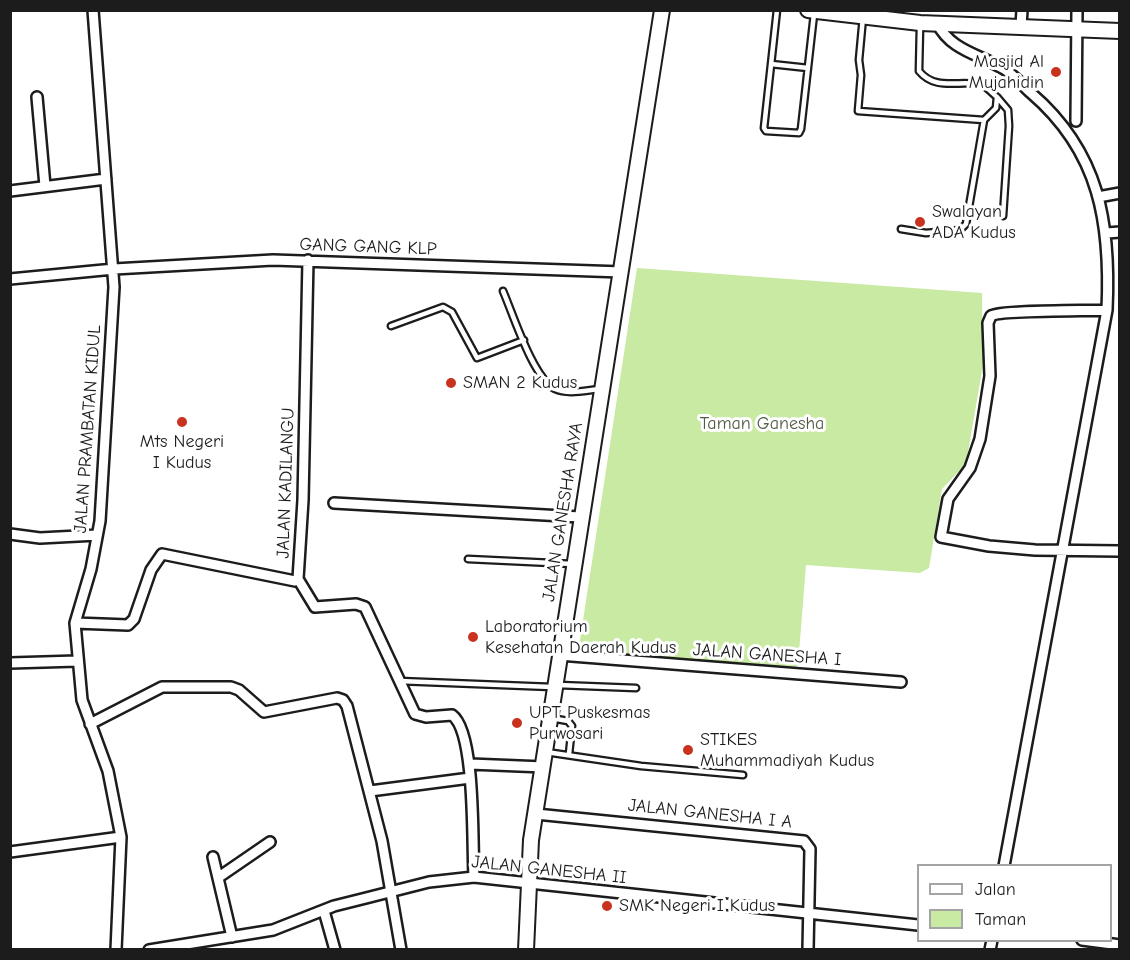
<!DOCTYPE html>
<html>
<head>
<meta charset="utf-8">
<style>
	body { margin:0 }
	#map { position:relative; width:1130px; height:960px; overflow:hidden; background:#fff; font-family:"Comic Neue",sans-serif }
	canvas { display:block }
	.frame { position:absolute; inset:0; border:12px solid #1c1c1c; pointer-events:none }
	.legend { position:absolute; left:917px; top:864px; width:195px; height:78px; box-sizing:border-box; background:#fff; border:2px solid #a4a4a4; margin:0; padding:8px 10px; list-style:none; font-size:18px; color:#1c1c1c }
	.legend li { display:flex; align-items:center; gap:12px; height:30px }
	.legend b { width:30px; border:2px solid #a4a4a4 }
</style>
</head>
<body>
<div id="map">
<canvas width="1130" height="960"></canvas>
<div class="frame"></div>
<ul class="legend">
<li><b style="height:8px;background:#fff"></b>Jalan</li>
<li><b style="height:16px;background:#c8eaa3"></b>Taman</li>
</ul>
</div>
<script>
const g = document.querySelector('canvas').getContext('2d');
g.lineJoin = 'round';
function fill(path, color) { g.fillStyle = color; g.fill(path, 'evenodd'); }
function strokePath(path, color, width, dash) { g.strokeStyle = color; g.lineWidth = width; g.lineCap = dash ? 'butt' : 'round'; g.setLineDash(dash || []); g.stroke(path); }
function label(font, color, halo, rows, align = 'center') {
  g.font = font + ' "Comic Neue",sans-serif'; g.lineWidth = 6; g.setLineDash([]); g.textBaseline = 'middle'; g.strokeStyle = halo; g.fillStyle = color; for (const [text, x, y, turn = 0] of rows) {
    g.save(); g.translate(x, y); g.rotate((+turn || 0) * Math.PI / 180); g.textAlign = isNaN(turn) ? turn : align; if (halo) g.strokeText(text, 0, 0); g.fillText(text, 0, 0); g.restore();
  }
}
fill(new Path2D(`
	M 637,268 L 982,293 L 983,365 L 966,464 L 942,489 L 929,568 L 920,573 L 806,565 L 798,665 L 794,669 L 578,653 Z`), '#c8eaa3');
const lane = new Path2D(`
	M 777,10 L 764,128 L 766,131 L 799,133 L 801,129 L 814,14
	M 863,17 L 859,60 L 861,75 L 858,111 L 984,120 L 996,108 L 997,97 C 993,94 987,87 982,85 C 961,79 936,92 919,71 L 920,26
	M 771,64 L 808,68
	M 997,97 L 1008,110 L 1009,126 L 1003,216
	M 901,229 L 926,233 L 960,230 L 966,224 L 984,120
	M 503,291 C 513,314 533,378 555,389 C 568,395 587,390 601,389
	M 391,326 L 443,307 L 452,312 L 477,358 L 524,340
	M 468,559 L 573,564
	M 399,681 L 552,687
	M 558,685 L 636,688
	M 551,718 L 568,721 L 572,726 L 569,754
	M 546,752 L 641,766 L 743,775`);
const street = new Path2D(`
	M 93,10 L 114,287 L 100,521 L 91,569 L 75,623 L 82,700 L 108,771 L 121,837 L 116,950
	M 937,23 C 951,51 979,54 1004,69 C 1014,75 1022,85 1031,93 C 1100,152 1111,224 1107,310 L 1004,866
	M 1021,26 L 1022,10
	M 37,97 L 45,186
	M 1076,121 L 1077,10
	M 10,191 L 106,179
	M 1098,197 L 1120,193
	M 1107,233 L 1120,232
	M 10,279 L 114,269 L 273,260 L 622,272
	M 1107,310 C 1089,311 999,310 991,316 L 988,323 L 990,376 L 980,439 L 970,468 L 948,499 L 941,537 L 989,546 L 1035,550 L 1120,551
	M 334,503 L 580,517
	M 10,534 L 40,538 L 97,535
	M 298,579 L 315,607 L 356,604 L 365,607 L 415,714 L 426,717 L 452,715 C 476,732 472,845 474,877
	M 75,623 L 128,625 L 134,619 L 151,570 L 162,554 L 295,581 L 298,579 L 303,500 L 308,260
	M 559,655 L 901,682
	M 10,663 L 77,661
	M 90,724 L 162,687 L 231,687 L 239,690 L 264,712 L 337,698 L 343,700 L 347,706 L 382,841 L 401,950
	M 470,764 L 544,767
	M 370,791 L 470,778
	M 536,814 L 804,841 L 810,849 L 808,950
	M 10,852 L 121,837
	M 213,857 L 232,937
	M 219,877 L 270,842
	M 324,911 L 335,950
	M 1082,940 L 1120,945
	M 149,950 L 273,930 L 334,906 L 366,898 L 429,882 L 474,877 L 918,925
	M 990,950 L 992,940`);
const secondary = new Path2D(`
	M 808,10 L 920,23 L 1120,31
	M 526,950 L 531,840 L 662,10`);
strokePath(lane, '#1c1c1c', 9);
strokePath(street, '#1c1c1c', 14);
strokePath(secondary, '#1c1c1c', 18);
strokePath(lane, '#fff', 4.5);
strokePath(street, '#fff', 9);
strokePath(secondary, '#fff', 14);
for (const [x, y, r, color] of [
	[1056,72,6,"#c8321e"],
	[920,222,6,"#c8321e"],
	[451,383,6,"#c8321e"],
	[182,422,6,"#c8321e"],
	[473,637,6,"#c8321e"],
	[517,723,6,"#c8321e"],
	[688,750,6,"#c8321e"],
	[607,906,6,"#c8321e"]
]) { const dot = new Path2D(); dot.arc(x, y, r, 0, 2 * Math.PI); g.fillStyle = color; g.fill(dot); strokePath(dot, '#fff', 2); }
label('18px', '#1c1c1c', '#fff', [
	["Masjid Al",1044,62,"right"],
	["Mujahidin",1044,83,"right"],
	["Swalayan",932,212],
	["ADA Kudus",932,233],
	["SMAN 2 Kudus",463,383],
	["Mts Negeri",182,442,"center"],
	["I Kudus",182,463,"center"],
	["Laboratorium",485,627],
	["Kesehatan Daerah Kudus",485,648],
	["UPT Puskesmas",529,713],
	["Purwosari",529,734],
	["STIKES",700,740],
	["Muhammadiyah Kudus",700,761],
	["SMK Negeri I Kudus",619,906]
], 'left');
label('18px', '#1c1c1c', '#fff', [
	["GANG GANG KLP",368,247,2],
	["JALAN PRAMBATAN KIDUL",88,429,-86],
	["JALAN KADILANGU",286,483,-88],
	["JALAN GANESHA RAYA",563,512,-81],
	["JALAN GANESHA I",767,655,4],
	["JALAN GANESHA I A",710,814,6],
	["JALAN GANESHA II",549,870,6]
]);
label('18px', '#505a44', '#fff', [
	["Taman Ganesha",762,424]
]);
</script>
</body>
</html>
